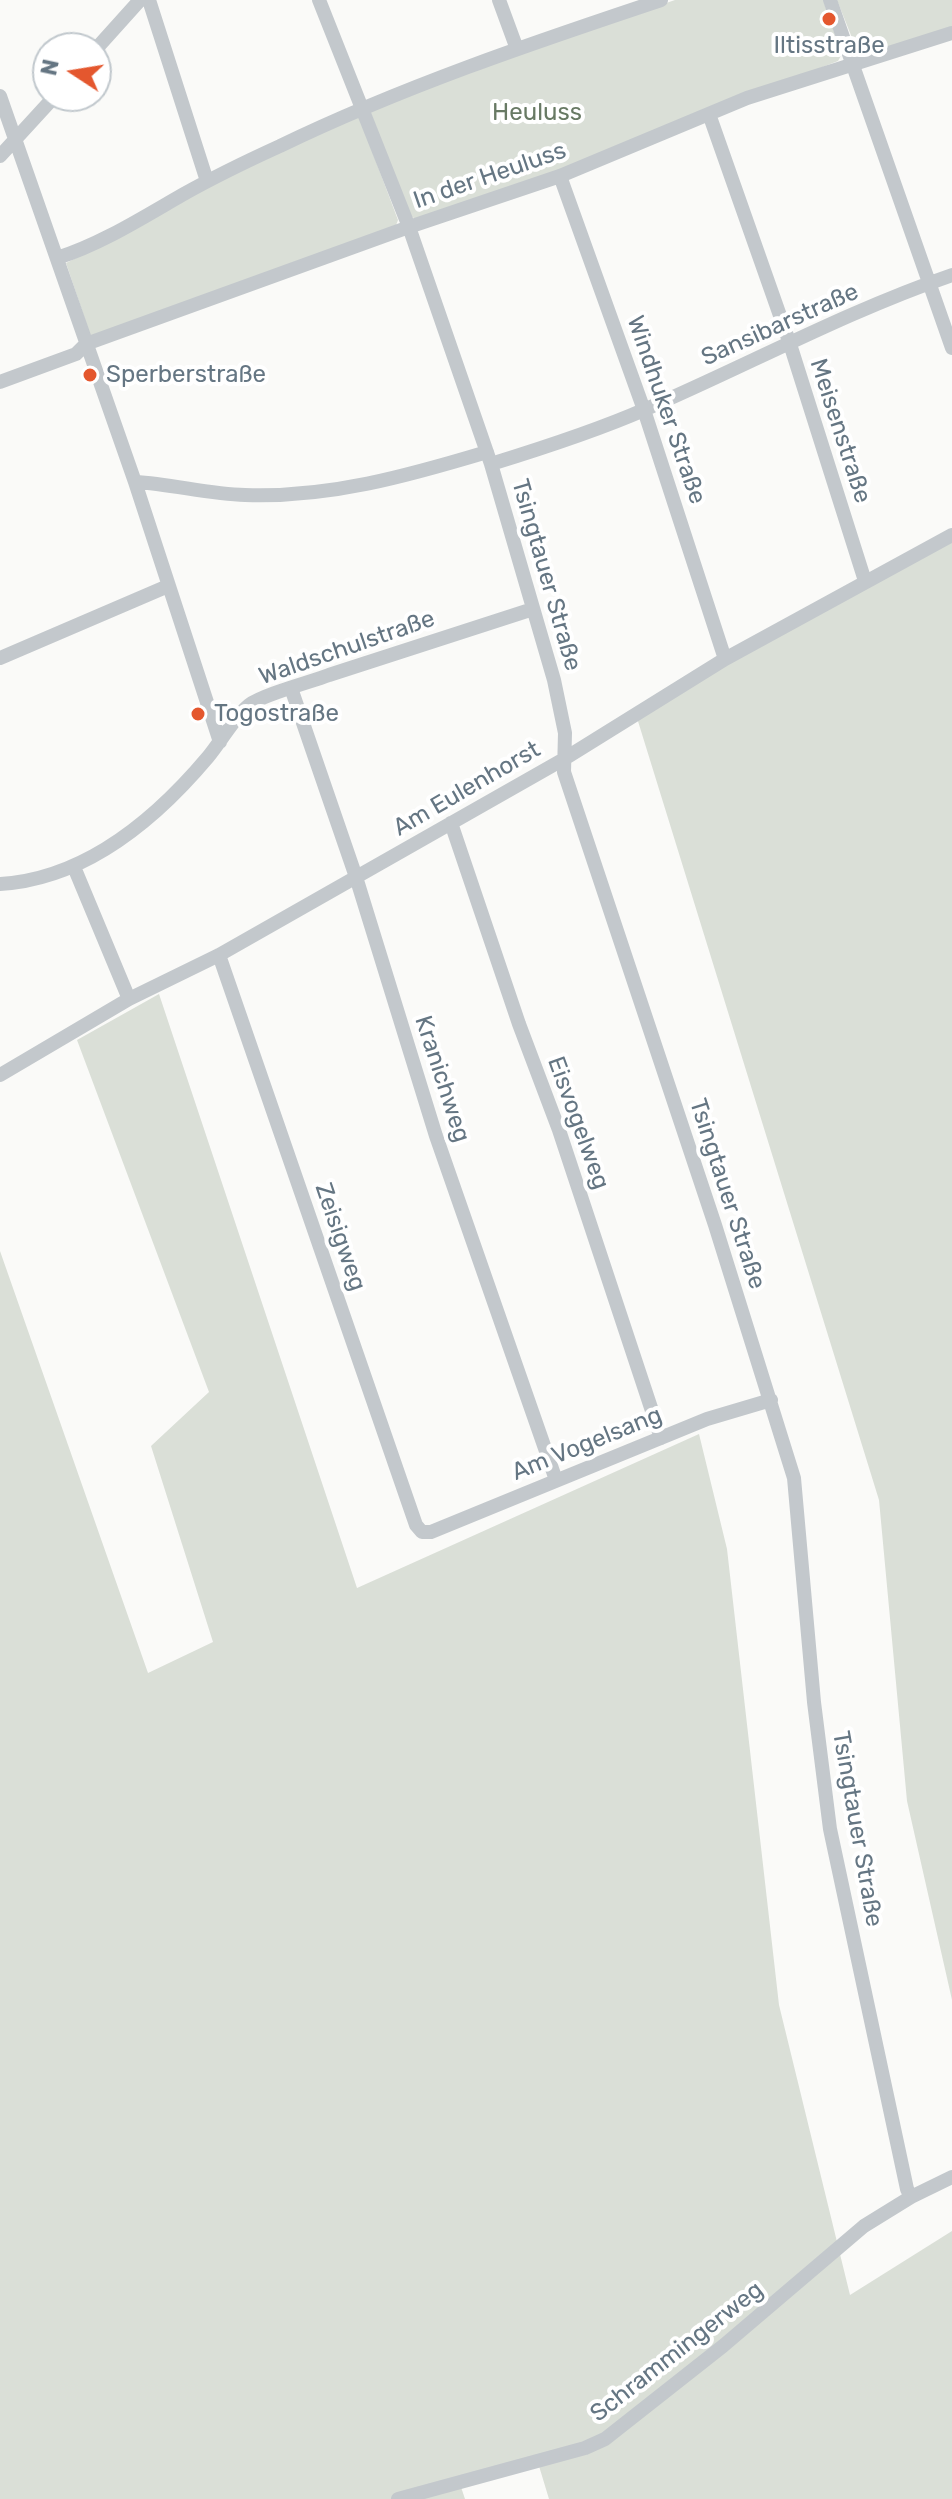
<!DOCTYPE html>
<html>
<head>
<meta charset="utf-8">
<style>
	body { margin:0 }
	#map { position:relative; width:952px; height:2499px; overflow:hidden; background:#fafaf8; font-family:Rubik,sans-serif }
	canvas { display:block }
	.north { position:absolute; left:32px; top:32px; width:80px; height:80px; box-sizing:border-box; background:#fff; border:2px solid #c1c8cd; border-radius:50%; rotate:282deg; font-size:22px; font-weight:700; line-height:32px; text-align:center; color:#657683 }
	.north::after { content:''; display:block; margin:auto; width:28px; height:36px; background:#e4572e; clip-path:polygon(50% 0,100% 100%,50% 72%,0 100%) }
</style>
</head>
<body>
<div id="map">
<canvas width="952" height="2499"></canvas>
<div class="north">N</div>
</div>
<script>
const g = document.querySelector('canvas').getContext('2d');
g.lineJoin = 'round';
function fill(path, color) { g.fillStyle = color; g.fill(path, 'evenodd'); }
function strokePath(path, color, width, dash) { g.strokeStyle = color; g.lineWidth = width; g.lineCap = dash ? 'butt' : 'round'; g.setLineDash(dash || []); g.stroke(path); }
function label(font, color, halo, rows, align = 'center') {
  g.font = font + ' Rubik,sans-serif'; g.lineWidth = 8; g.setLineDash([]); g.textBaseline = 'middle'; g.strokeStyle = halo; g.fillStyle = color; for (const [text, x, y, turn = 0] of rows) {
    g.save(); g.translate(x, y); g.rotate((+turn || 0) * Math.PI / 180); g.textAlign = isNaN(turn) ? turn : align; if (halo) g.strokeText(text, 0, 0); g.fillText(text, 0, 0); g.restore();
  }
}
fill(new Path2D(`
	M 675,0 L 823,0 L 842,54 L 838,61 L 559,170 L 420,220 L 411,217 L 370,111 L 518,54 Z
	M 837,0 L 952,0 L 952,27 L 861,55 L 858,53 Z
	M 357,116 L 360,119 L 398,220 L 395,228 L 91,337 L 66,263 L 146,223 L 213,183 Z
	M 952,540 L 952,2000 L 907,1801 L 879,1500 L 637,718 L 766,642 Z
	M 159,994 L 357,1588 L 699,1434 L 727,1549 L 779,2005 L 850,2295 L 952,2231 L 952,2499 L 549,2499 L 539,2466 L 458,2478 L 465,2499 L 0,2499 L 0,1251 L 148,1673 L 213,1642 L 151,1446 L 209,1392 L 77,1040 Z`), '#dadfd7');
strokePath(new Path2D(`
	M 149,0 L 207,181
	M 319,0 L 409,227 L 491,464 L 554,680 L 565,733 L 564,772 L 715,1225 L 794,1478 L 814,1702 L 830,1829 L 907,2189 L 911,2197
	M 499,0 L 517,49
	M 830,0 L 952,348
	M 96,49 L 140,0
	M 0,96 L 135,482 L 220,742
	M 709,114 L 790,344 L 865,581
	M 0,156 L 55,96
	M 560,176 L 644,410 L 725,659
	M 57,258 C 101,244 142,218 182,195 C 214,177 247,161 280,146 C 402,87 532,43 661,0
	M 0,382 L 76,354 L 86,344 L 409,227 L 560,176 L 747,98 L 952,33
	M 491,464 C 543,448 596,431 646,409 C 748,365 847,311 952,275
	M 135,482 C 172,484 208,494 245,495 C 329,498 407,476 487,452
	M 0,658 L 168,586
	M 291,688 L 356,877 L 436,1136 L 556,1480
	M 451,823 L 519,1024 L 559,1130 L 661,1438
	M 74,867 L 129,999
	M 0,884 C 84,879 155,820 208,757 C 219,744 237,714 249,705 C 264,694 311,682 329,675 C 397,653 465,631 533,609
	M 219,955 L 416,1525 L 422,1532 L 431,1532 L 707,1419 L 771,1400
	M 0,1075 L 129,999 L 219,955 L 564,759 L 725,659 L 952,535
	M 398,2499 L 585,2448 L 605,2439 L 723,2346 L 864,2226 L 911,2197 L 952,2177`), '#c3c8cc', 14);
for (const [x, y, r, color] of [
	[829,19,8,"#e4572e"],
	[90,375,8,"#e4572e"],
	[198,714,8,"#e4572e"]
]) { const dot = new Path2D(); dot.arc(x, y, r, 0, 2 * Math.PI); g.fillStyle = color; g.fill(dot); strokePath(dot, '#fff', 3); }
label('24px', '#657683', '#fff', [
	["Iltisstraße",829,46,"center"],
	["Sperberstraße",106,375],
	["Togostraße",214,714]
], 'left');
label('24px', '#687a64', '#fff', [
	["Heuluss",537,113]
]);
label('24px', '#657683', '#fff', [
	["In der Heuluss",490,176,-19],
	["Sansibarstraße",780,325,-24],
	["Windhuker Straße",666,410,71],
	["Meisenstraße",840,431,72],
	["Tsingtauer Straße",546,575,74],
	["Waldschulstraße",347,648,-19],
	["Am Eulenhorst",467,789,-30],
	["Kranichweg",442,1079,72],
	["Eisvogelweg",578,1123,70],
	["Tsingtauer Straße",727,1194,72],
	["Zeisigweg",340,1237,71],
	["Am Vogelsang",587,1444,-22],
	["Tsingtauer Straße",857,1829,80],
	["Schrammingerweg",677,2352,-38]
]);
</script>
</body>
</html>
